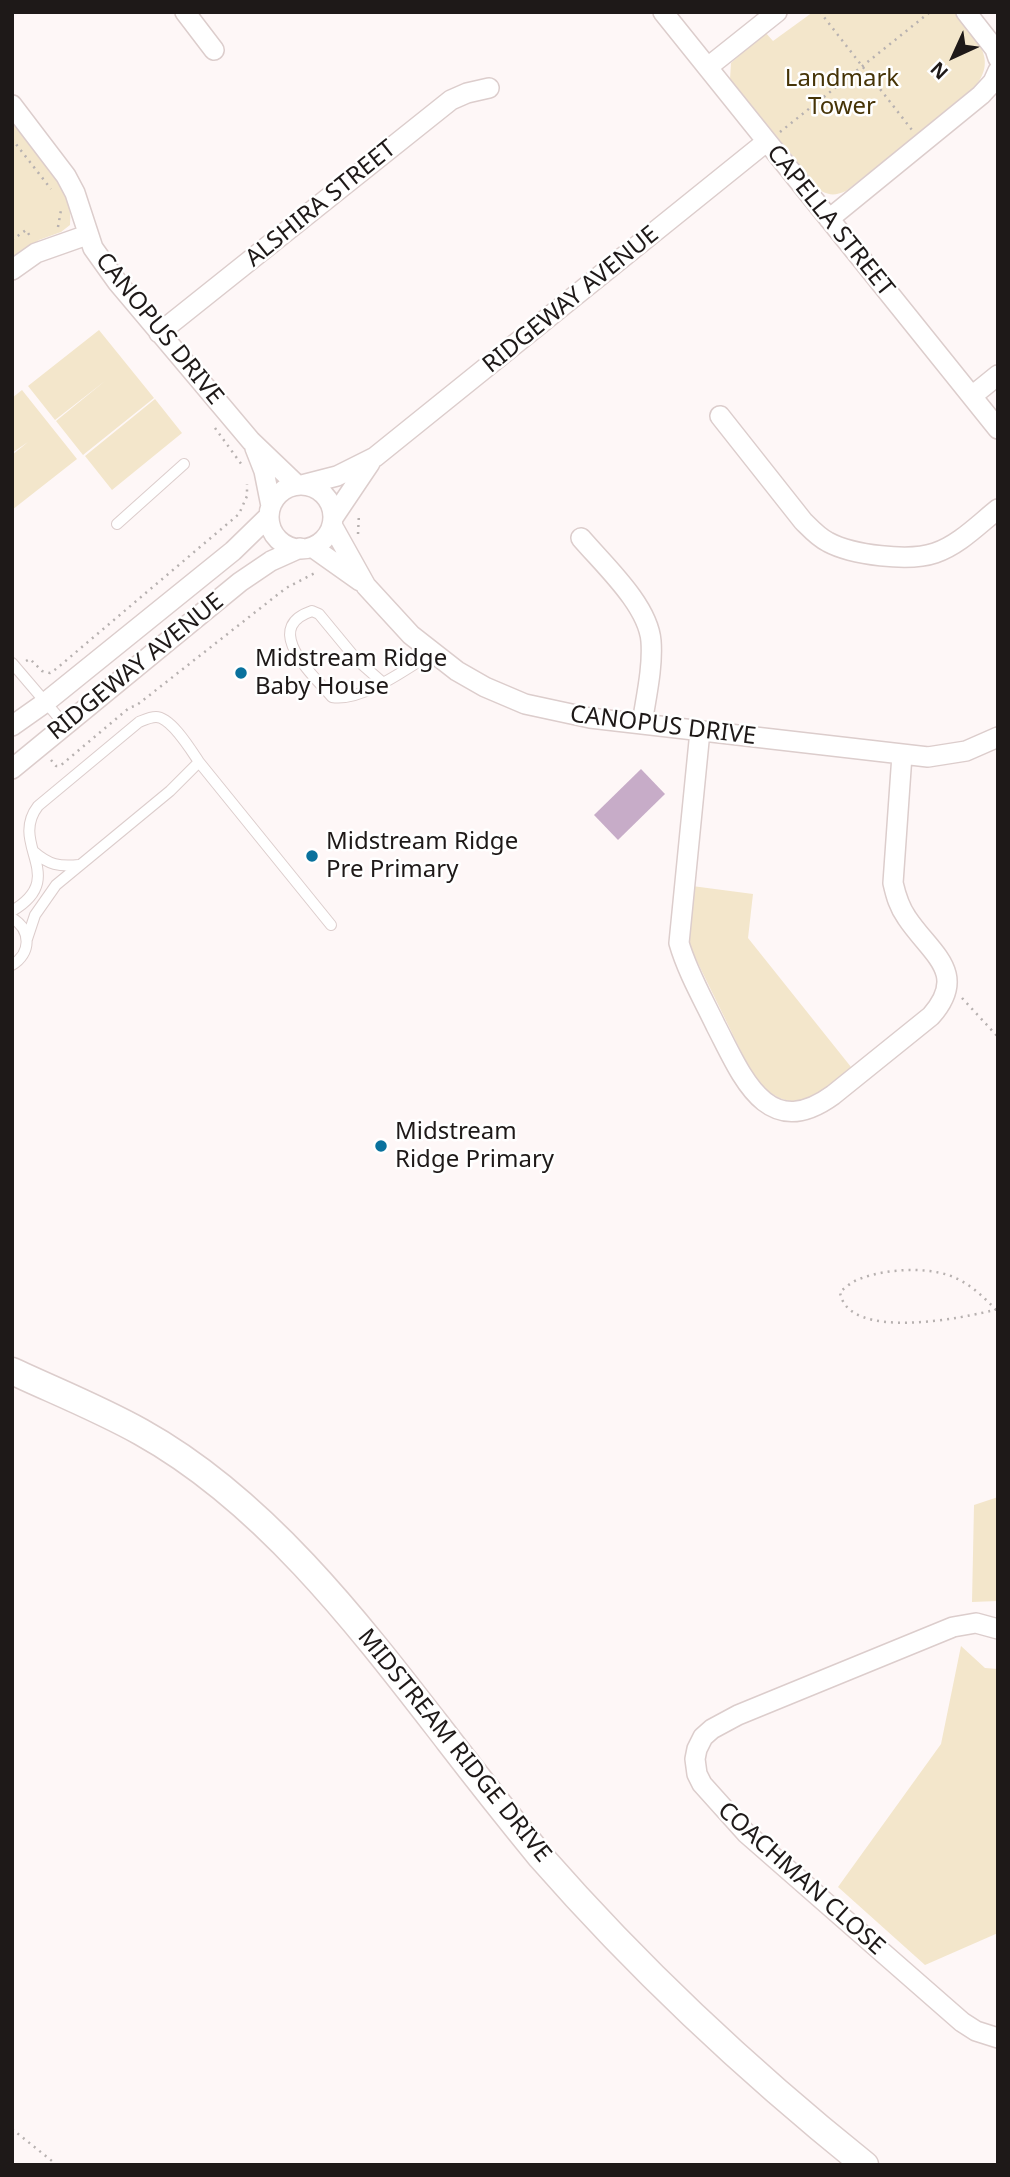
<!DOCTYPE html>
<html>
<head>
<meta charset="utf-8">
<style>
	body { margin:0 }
	#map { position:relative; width:1010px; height:2177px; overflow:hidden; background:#fef7f7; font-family:"Noto Sans",sans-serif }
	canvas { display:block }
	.frame { position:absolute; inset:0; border:14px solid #1e1918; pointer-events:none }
	.north { position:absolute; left:919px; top:21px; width:70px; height:70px; -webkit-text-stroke:5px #fff; paint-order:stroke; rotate:225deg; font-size:19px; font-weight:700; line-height:28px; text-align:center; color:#1e1918 }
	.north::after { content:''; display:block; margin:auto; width:24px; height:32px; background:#1e1918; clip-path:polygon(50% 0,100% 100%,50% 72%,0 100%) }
</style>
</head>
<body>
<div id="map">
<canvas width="1010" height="2177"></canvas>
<div class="frame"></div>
<div class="north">N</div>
</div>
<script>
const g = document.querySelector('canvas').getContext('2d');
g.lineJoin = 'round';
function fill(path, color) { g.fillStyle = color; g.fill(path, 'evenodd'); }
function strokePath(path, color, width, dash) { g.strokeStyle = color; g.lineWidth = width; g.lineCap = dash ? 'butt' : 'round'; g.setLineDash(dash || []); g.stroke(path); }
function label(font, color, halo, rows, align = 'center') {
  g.font = font + ' "Noto Sans",sans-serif'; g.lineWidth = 5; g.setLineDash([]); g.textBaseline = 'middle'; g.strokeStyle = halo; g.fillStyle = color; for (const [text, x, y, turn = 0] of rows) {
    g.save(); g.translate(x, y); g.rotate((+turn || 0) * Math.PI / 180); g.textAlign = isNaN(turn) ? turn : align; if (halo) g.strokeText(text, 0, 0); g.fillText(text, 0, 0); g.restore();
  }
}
fill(new Path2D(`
	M 813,12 L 955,12 C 980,43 1002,63 966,96 L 846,191 C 836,195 831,196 821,191 L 730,79 L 731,63 L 765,32 L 773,41 Z
	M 12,123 C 35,151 75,186 70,225 L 61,232 L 39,240 L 12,260 Z
	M 99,330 L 154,398 L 83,455 L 56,421 L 105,381 L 55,420 L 28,386 Z
	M 22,390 L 77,459 L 12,510 L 12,455 L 28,442 L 12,453 L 12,398 Z
	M 155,399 L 182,433 L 112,490 L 85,456 Z
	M 692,886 L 753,894 L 748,938 L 851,1067 C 815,1097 797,1120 755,1080 L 689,945 L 685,932 Z
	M 998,1497 L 998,1601 L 972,1602 L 974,1505 Z
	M 961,1646 L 985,1668 L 998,1669 L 998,1933 L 925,1965 L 838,1887 L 941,1744 Z`), '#f3e6cb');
fill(new Path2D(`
	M 641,769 L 665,794 L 618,840 L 594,815 Z`), '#c7acc8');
const lane = new Path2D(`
	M 117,524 L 184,464
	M 12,663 L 65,725
	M 382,682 L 357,660 L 319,614 L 312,611 C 261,628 312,674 332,697 C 362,702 406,669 432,653
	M 199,762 L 331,925
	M 33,851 C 49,865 59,867 79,865
	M 12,911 C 70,877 8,845 38,806 L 139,722 C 144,720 150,717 156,717 C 171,717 191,750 199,762 L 170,791 L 56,885 L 35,915 L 27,939
	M 12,918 C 32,930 31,954 12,965`);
const street = new Path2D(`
	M 185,12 L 214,50
	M 663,12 L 998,429
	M 966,12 L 995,49 L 998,58
	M 708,67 L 777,12
	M 12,105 L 66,176 L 75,193 L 93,248 L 118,283 L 251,441 L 297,485
	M 829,219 L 981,95 L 993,82 L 998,71
	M 12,270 L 36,253 L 87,235
	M 159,333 L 451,100 L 467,93 L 489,88
	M 972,396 L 998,375
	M 720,416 L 803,521 C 811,529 818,537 828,542 C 852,555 909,562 935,553 C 959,545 979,524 998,509
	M 255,448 L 264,471 L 271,506
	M 302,485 L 337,476 L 375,457 L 766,142
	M269 517a32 32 0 1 1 64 0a32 32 0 1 1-64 0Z
	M 333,518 L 370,463
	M 332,525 L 366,586 L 411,635 L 457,671 L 485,687 L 525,704 L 590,718 L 928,757 L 966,751 L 998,737
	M 581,538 C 604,565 648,605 651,641 C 653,668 646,697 642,724
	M 312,547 L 360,581
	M 12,726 L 46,702 L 233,551 L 269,516
	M 700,731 L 679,943 C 687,971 703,999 716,1026 C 742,1076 767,1143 833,1095 L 931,1016 C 969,973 931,954 907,918 C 899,907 896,896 893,883 L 902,755
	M 12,769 L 240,582 L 271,561 L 300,548
	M 998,1629 L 976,1623 L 953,1627 L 738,1715 L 712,1729 L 703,1737 L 697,1749 L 695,1759 L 697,1774 L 702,1784 L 746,1833 L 962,2022 L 976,2031 L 998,2038`);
const secondary = new Path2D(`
	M 12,1371 C 55,1391 100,1409 141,1432 C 267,1502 363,1630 449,1741 C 479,1780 510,1819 541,1857 C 640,1970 748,2071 865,2165`);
strokePath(lane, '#dccdcc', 12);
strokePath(street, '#dccdcc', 22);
strokePath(secondary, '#dccdcc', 29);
strokePath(new Path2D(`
	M 820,12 L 912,130
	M 780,132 L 930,12
	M 12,139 L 51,189
	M 58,227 L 61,210
	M 12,240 L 26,230 L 30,236
	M 215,428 L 242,465
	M 358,534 L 359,513
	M 26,661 L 30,659 L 42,671 L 50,673 L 56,669 L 239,514 L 247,496 L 247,484
	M 51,760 L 56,766 L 60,766 L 129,708 L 137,705 L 286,588 L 315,573
	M 962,998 L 998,1037
	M 996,1310 C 983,1296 967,1281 948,1275 C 923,1267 887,1269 862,1278 C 854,1280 846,1287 840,1292 C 847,1342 965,1318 998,1309
	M 12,2129 L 57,2165`), '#b7b1b0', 2.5, [2, 5]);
strokePath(lane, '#fff', 10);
strokePath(street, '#fff', 19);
strokePath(secondary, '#fff', 26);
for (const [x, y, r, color] of [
	[241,673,7,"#09719d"],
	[312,856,7,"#09719d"],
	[381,1146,7,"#09719d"]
]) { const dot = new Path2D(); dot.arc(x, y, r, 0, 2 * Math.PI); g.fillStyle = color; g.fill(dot); strokePath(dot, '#fff', 2.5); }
label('24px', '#463407', '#fff', [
	["Landmark",842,79],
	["Tower",842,107]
]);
label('24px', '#1e1918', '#fff', [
	["ALSHIRA STREET",321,204,-39],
	["CAPELLA STREET",830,221,51],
	["RIDGEWAY AVENUE",571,300,-39],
	["CANOPUS DRIVE",159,329,51],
	["RIDGEWAY AVENUE",136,667,-39],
	["CANOPUS DRIVE",663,726,7],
	["MIDSTREAM RIDGE DRIVE",454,1746,51],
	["COACHMAN CLOSE",801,1879,42]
]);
label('24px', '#1e1918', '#fff', [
	["Midstream Ridge",255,659],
	["Baby House",255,687],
	["Midstream Ridge",326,842],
	["Pre Primary",326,870],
	["Midstream",395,1132],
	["Ridge Primary",395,1160]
], 'left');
</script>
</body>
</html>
